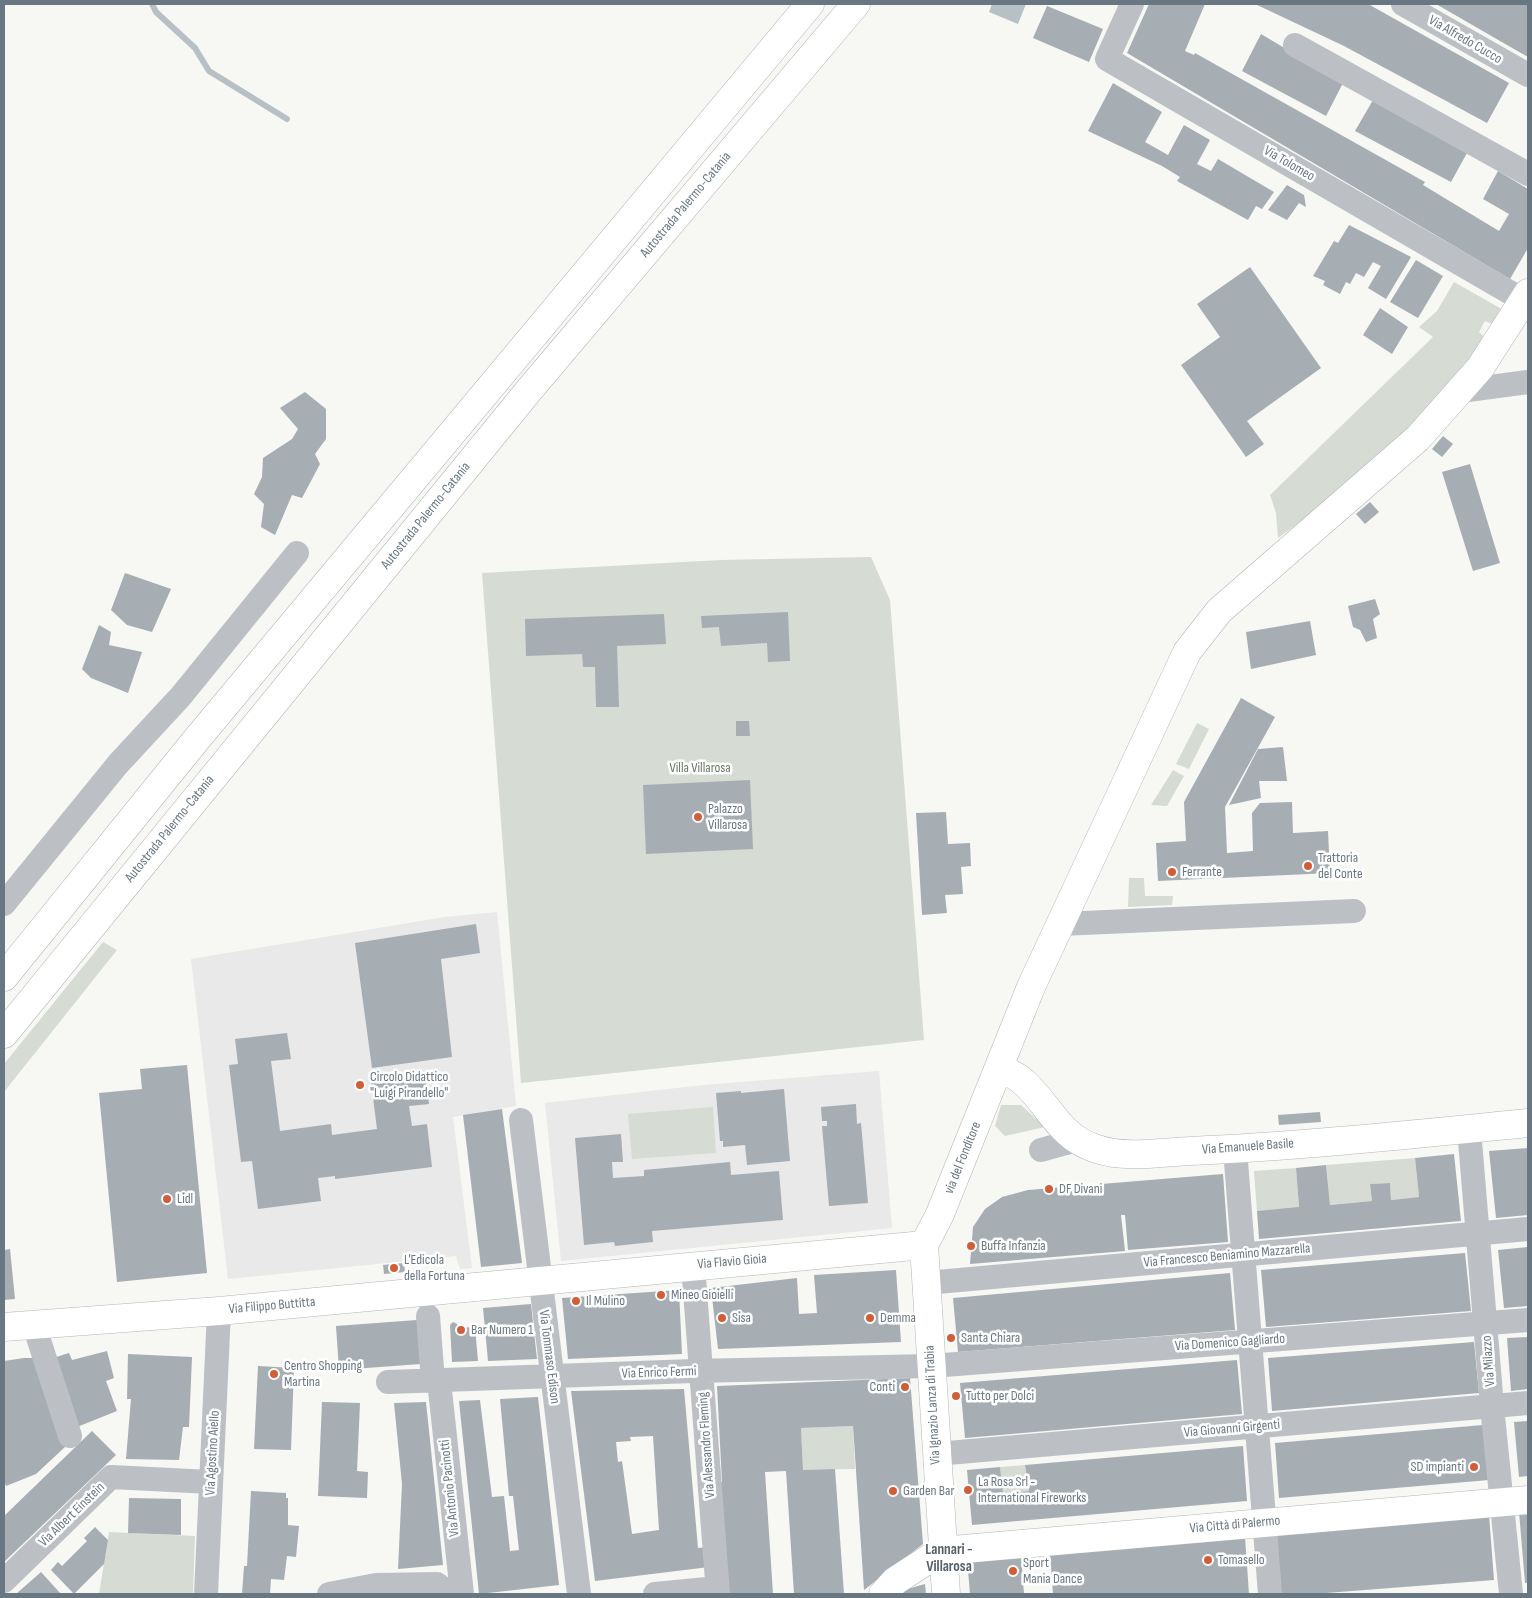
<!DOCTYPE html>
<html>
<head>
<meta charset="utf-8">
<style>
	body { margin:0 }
	#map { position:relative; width:1532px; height:1598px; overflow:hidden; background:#f7f7f4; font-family:"Sofia Sans Condensed",sans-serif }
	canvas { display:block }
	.frame { position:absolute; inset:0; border:5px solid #697782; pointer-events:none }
</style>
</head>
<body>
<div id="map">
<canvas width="1532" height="1598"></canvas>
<div class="frame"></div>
</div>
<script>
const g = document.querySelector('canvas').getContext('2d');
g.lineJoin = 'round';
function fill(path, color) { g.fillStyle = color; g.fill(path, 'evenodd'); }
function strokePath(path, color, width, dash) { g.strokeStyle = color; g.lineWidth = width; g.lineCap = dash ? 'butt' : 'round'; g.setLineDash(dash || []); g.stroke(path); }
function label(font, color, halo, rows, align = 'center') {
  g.font = font + ' "Sofia Sans Condensed",sans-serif'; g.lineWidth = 5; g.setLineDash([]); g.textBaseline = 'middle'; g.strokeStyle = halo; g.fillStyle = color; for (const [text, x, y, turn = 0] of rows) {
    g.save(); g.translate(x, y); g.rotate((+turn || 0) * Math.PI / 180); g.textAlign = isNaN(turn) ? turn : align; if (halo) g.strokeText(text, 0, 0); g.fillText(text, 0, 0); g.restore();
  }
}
fill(new Path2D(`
	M 497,912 L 516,1106 L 453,1117 L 472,1268 L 460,1269 L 456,1256 L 228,1279 L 191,959 L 445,917 Z
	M 879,1071 L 892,1228 L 561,1261 L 545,1103 L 703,1085 Z`), '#e8e9e8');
fill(new Path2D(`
	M 1454,282 L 1507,312 L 1494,325 L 1485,321 L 1479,332 L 1486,338 L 1439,405 L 1336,496 L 1278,538 L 1276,513 L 1270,495 L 1433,337 L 1419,327 L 1437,311 Z
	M 871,557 L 890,600 L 924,1040 L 521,1083 L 482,573 L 721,560 Z
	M 1197,723 L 1209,729 L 1189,769 L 1176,764 Z
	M 1173,770 L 1184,776 L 1167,806 L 1151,805 Z
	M 1129,878 L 1144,878 L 1145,896 L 1173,896 L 1172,905 L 1128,907 Z
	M 103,942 L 117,950 L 4,1092 L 4,1064 Z
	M 1001,1105 L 1021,1105 L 1045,1127 L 1005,1136 L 995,1126 Z
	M 713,1107 L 716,1153 L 632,1159 L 628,1114 Z
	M 1415,1158 L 1419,1197 L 1391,1200 L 1390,1183 L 1370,1184 L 1372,1201 L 1330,1205 L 1326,1165 Z
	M 1296,1168 L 1299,1208 L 1257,1211 L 1254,1171 Z
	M 853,1426 L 855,1469 L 803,1470 L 801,1428 Z
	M 1025,1465 L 1029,1491 L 1003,1493 L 1000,1467 Z
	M 109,1532 L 195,1536 L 193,1594 L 99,1594 Z`), '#d6dbd4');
fill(new Path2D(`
	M 992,4 L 1026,4 L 1018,24 L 989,12 Z`), '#b7c1c5');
strokePath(new Path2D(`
	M 152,4 L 156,12 L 195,48 L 209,71 L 287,119`), '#b7c1c5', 6);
fill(new Path2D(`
	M 1149,4 L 1205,4 L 1185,51 L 1194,55 L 1195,53 L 1425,182 L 1423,185 L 1499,231 L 1509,214 L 1483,199 L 1498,171 L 1528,189 L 1528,248 L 1510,279 L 1127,53 Z
	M 1255,4 L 1368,4 L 1509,83 L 1487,123 L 1344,46 Z
	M 1436,4 L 1528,4 L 1528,57 L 1500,41 Z
	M 1047,6 L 1103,29 L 1089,62 L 1033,38 Z
	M 1261,34 L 1343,83 L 1326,116 L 1242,71 Z
	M 1113,83 L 1162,112 L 1145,142 L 1168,155 L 1184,125 L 1210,140 L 1197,164 L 1211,171 L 1218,159 L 1274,192 L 1262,209 L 1256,206 L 1248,220 L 1177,181 L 1180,177 L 1162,166 L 1088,131 Z
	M 1373,100 L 1467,153 L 1451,182 L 1355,131 Z
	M 1287,185 L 1304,195 L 1306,207 L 1299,203 L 1287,220 L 1268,210 Z
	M 1349,225 L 1411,257 L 1386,299 L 1368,288 L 1381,266 L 1373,262 L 1364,277 L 1356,273 L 1350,284 L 1346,282 L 1340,294 L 1323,285 L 1325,281 L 1313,276 L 1334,241 L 1338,243 Z
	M 1416,260 L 1443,276 L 1418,318 L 1390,302 Z
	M 1250,267 L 1321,368 L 1247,421 L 1264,444 L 1246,457 L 1181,365 L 1220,337 L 1197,304 Z
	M 1380,308 L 1408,327 L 1392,354 L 1363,335 Z
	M 305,392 L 326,409 L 326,439 L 315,454 L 320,464 L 302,498 L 292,495 L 275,535 L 261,527 L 264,504 L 254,494 L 262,477 L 263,458 L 292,439 L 298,429 L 280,408 Z
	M 1443,436 L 1453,444 L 1442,457 L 1432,449 Z
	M 1470,464 L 1500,563 L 1473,571 L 1442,472 Z
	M 1370,502 L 1379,512 L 1365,524 L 1356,514 Z
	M 125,573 L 171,589 L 152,632 L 127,625 L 111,610 Z
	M 1375,599 L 1380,614 L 1373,619 L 1377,638 L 1366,642 L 1360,630 L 1353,627 L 1348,606 Z
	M 788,612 L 790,661 L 768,662 L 767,643 L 721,646 L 719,627 L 702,628 L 701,616 Z
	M 664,614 L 666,644 L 617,646 L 619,707 L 596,707 L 595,667 L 583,667 L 582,654 L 526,656 L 525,619 Z
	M 1310,621 L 1316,655 L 1251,669 L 1246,632 Z
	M 99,625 L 111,632 L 109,645 L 142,652 L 128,693 L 91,678 L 82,669 Z
	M 1241,698 L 1275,717 L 1225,807 L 1227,853 L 1253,851 L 1252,813 L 1260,803 L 1292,802 L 1293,833 L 1328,831 L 1330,873 L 1158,881 L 1156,843 L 1186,841 L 1184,802 Z
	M 736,721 L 749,721 L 750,736 L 736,736 Z
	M 1283,747 L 1287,781 L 1259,781 L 1261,798 L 1229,805 L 1258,749 Z
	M 750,780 L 753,849 L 646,854 L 643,785 Z
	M 946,812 L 948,844 L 970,843 L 971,866 L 961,867 L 963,894 L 945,895 L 947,913 L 922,915 L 916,813 Z
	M 476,924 L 480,953 L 441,959 L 452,1057 L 372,1068 L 355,943 Z
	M 287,1033 L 291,1059 L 271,1061 L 280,1131 L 331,1124 L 332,1135 L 377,1129 L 371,1082 L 425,1075 L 429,1104 L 409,1106 L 412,1126 L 427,1124 L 432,1167 L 335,1179 L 335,1176 L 318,1178 L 321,1201 L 258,1209 L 252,1161 L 241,1162 L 229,1065 L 238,1064 L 235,1039 Z
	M 187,1065 L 207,1273 L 117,1282 L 99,1093 L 142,1089 L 140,1069 Z
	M 784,1089 L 790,1161 L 747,1165 L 745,1145 L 723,1147 L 723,1141 L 720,1141 L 716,1093 L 741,1091 L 741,1093 Z
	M 856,1104 L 857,1124 L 861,1123 L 868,1203 L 829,1206 L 822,1126 L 827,1126 L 827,1121 L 822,1121 L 821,1107 Z
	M 502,1109 L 522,1263 L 481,1267 L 463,1115 Z
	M 1320,1112 L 1321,1122 L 1279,1125 L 1278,1115 Z
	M 621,1134 L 623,1162 L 612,1162 L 613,1178 L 644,1176 L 644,1170 L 730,1162 L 731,1175 L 779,1171 L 783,1220 L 652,1231 L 653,1242 L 615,1246 L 614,1242 L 584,1245 L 575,1138 Z
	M 1528,1148 L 1528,1215 L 1496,1218 L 1489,1151 Z
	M 1454,1154 L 1461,1221 L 1259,1239 L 1257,1211 L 1299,1207 L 1296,1168 L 1326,1165 L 1330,1205 L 1372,1201 L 1370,1184 L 1390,1183 L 1391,1200 L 1419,1197 L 1415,1158 Z
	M 1223,1174 L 1228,1242 L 1128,1250 L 1125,1215 L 1121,1215 L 1125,1251 L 970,1264 L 973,1227 L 985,1209 L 1002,1197 L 1028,1190 Z
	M 1528,1247 L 1528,1306 L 1504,1308 L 1498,1250 Z
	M 10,1249 L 15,1299 L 4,1300 L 4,1250 Z
	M 1465,1253 L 1471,1311 L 1266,1327 L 1261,1270 Z
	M 404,1263 L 405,1272 L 384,1274 L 383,1265 Z
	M 896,1270 L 901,1342 L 718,1349 L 711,1288 L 797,1278 L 799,1314 L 817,1313 L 814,1275 Z
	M 1230,1273 L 1235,1330 L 958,1352 L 953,1298 Z
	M 679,1290 L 682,1354 L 568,1359 L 562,1298 Z
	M 531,1304 L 537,1359 L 488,1361 L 483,1308 Z
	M 417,1320 L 421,1364 L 339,1370 L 336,1326 Z
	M 453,1322 L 457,1324 L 457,1328 L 475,1327 L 478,1361 L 452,1362 L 450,1325 Z
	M 1528,1337 L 1528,1389 L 1511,1391 L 1507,1338 Z
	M 1474,1342 L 1479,1393 L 1272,1411 L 1268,1358 Z
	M 107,1351 L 114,1378 L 106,1381 L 117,1411 L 77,1427 L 53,1358 L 69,1353 L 72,1360 Z
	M 128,1354 L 192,1357 L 189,1427 L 183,1427 L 179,1460 L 126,1459 L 131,1399 L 127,1399 Z
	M 24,1358 L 34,1358 L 65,1447 L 36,1474 L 6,1486 L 4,1481 L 4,1361 Z
	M 1237,1360 L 1242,1414 L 965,1438 L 960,1383 Z
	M 258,1366 L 294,1368 L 291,1450 L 254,1449 Z
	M 910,1378 L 923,1544 L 864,1590 L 853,1426 L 801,1428 L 803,1470 L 835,1469 L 844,1594 L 794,1594 L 786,1471 L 765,1472 L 773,1594 L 725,1594 L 717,1483 L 722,1482 L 717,1386 Z
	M 684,1389 L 698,1548 L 708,1547 L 709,1567 L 595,1581 L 571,1391 ZM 653,1436 L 659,1530 L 632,1534 L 622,1461 L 618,1462 L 616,1442 L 631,1441 L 630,1437 Z
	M 538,1397 L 559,1585 L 479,1594 L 459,1401 L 480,1400 L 492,1497 L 504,1496 L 510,1551 L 519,1550 L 513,1496 L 509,1496 L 500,1399 Z
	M 322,1402 L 360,1403 L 357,1471 L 368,1472 L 367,1498 L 318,1496 Z
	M 426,1402 L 443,1565 L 398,1569 L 402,1484 L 394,1403 Z
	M 1528,1421 L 1528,1476 L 1519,1477 L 1514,1422 Z
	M 1483,1425 L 1489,1480 L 1279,1498 L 1275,1443 Z
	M 92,1431 L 116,1455 L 4,1562 L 4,1516 Z
	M 1243,1446 L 1247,1501 L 972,1525 L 967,1470 L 1000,1467 L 1003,1493 L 1029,1491 L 1025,1465 Z
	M 251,1491 L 286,1493 L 286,1498 L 288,1498 L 288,1525 L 299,1526 L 296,1557 L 287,1556 L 284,1580 L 271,1579 L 270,1594 L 242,1594 L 244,1566 L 247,1566 Z
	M 129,1498 L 181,1499 L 181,1535 L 128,1533 Z
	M 1528,1511 L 1528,1583 L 1525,1583 L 1519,1512 Z
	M 1489,1515 L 1494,1580 L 1313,1594 L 1279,1594 L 1274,1532 Z
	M 95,1527 L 108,1540 L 104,1564 L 74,1594 L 51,1570 L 58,1562 L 62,1566 L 87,1541 L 84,1538 Z
	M 1245,1537 L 1249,1594 L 1053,1594 L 1050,1553 Z
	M 1021,1553 L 1024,1594 L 970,1594 L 967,1558 Z
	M 41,1572 L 61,1594 L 16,1594 Z
	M 925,1584 L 926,1594 L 903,1594 L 904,1590 Z`), '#a6adb3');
const secondary = new Path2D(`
	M 999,1069 C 1006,1072 1014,1074 1020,1079 C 1049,1102 1057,1137 1097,1149 C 1126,1159 1162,1152 1191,1151 C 1304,1146 1416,1134 1528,1123
	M 924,1245 L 940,1214 L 1031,987 L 1187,652 L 1219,611 L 1418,438 L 1480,368 L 1528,293
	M 924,1245 L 946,1594
	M 4,1327 L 219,1311 L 924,1245
	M 883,1594 L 895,1581 L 941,1551 L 1528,1500`);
const highway = new Path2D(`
	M 4,977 L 196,740 L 810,4
	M 4,1034 L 530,389 L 856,4`);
strokePath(secondary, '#b1b6ba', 29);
strokePath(highway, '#b2b6b9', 29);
strokePath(new Path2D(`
	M 1132,4 L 1107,59 L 1523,300
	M 1403,4 L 1528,75
	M 1295,45 L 1528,174
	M 1460,391 L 1528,382
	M 4,904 L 118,764 L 181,696 L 297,553
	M 1061,924 L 1354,911
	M 521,1120 L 579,1594
	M 1469,1129 L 1492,1406 L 1511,1594
	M 1235,1149 L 1270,1594
	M 1041,1150 L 1077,1140
	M 693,1265 L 718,1594
	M 926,1283 L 1528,1229
	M 428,1316 L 433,1381
	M 34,1325 L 70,1436
	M 439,1381 L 462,1594
	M 388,1382 L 693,1371 L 931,1366 L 1528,1320
	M 936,1454 L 1528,1403
	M 4,1581 L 111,1477 L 211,1482
	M 206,1594 L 219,1311
	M 329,1594 L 376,1585 L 437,1584 L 450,1594
	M 655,1594 L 717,1588`), '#bcc0c4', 24);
strokePath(secondary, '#fff', 28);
strokePath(highway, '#fff', 28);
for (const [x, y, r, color] of [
	[698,817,5,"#d25e39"],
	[1308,866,5,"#d25e39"],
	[1172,872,5,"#d25e39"],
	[360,1085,5,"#d25e39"],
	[1049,1189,5,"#d25e39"],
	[167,1199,5,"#d25e39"],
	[971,1246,5,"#d25e39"],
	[394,1268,5,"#d25e39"],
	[661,1295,5,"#d25e39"],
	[576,1301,5,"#d25e39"],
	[722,1318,5,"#d25e39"],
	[870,1318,5,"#d25e39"],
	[461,1330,5,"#d25e39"],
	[951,1338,5,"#d25e39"],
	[274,1374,5,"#d25e39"],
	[905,1387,5,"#d25e39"],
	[956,1396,5,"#d25e39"],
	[1474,1467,5,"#d25e39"],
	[968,1490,5,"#d25e39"],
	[893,1491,5,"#d25e39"],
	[1208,1560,5,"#d25e39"],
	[1013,1571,5,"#d25e39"]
]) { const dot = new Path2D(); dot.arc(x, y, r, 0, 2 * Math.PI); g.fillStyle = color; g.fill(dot); strokePath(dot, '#fff', 2); }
label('14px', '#697782', '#fff', [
	["Via Alfredo Cucco",1465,40,30],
	["Via Tolomeo",1289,164,30],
	["Autostrada Palermo-Catania",686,205,-50],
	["Autostrada Palermo-Catania",426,516,-51],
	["Autostrada Palermo-Catania",170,829,-51],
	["Via Emanuele Basile",1248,1147,-4],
	["via del Fonditore",963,1158,-68],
	["Via Francesco Beniamino Mazzarella",1227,1256,-5],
	["Via Flavio Gioia",732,1262,-5],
	["Via Filippo Buttitta",272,1306,-5],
	["Via Domenico Gagliardo",1230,1343,-4],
	["Via Tommaso Edison",549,1357,83],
	["Via Milazzo",1489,1361,-94],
	["Via Enrico Fermi",659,1373,-2],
	["Via Ignazio Lanza di Trabia",933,1405,-93],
	["Via Giovanni Girgenti",1232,1429,-5],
	["Via Alessandro Fleming",707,1445,-94],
	["Via Agostino Aiello",213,1453,-87],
	["Via Antonio Pacinotti",450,1488,-96],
	["Via Albert Einstein",72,1515,-44],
	["Via Città di Palermo",1235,1525,-5]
]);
label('14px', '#6b7a67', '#fff', [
	["Villa Villarosa",700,768]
]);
label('14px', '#697782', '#fff', [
	["Palazzo",708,809],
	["Villarosa",708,825],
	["Trattoria",1318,858],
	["del Conte",1318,874],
	["Ferrante",1182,872],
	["Circolo Didattico",370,1077],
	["\"Luigi Pirandello\"",370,1093],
	["DF Divani",1059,1189],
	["Lidl",177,1199],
	["Buffa Infanzia",981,1246],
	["L'Edicola",404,1260],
	["della Fortuna",404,1276],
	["Mineo Gioielli",671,1295],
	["Il Mulino",586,1301],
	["Sisa",732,1318],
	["Demma",880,1318],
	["Bar Numero 1",471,1330],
	["Santa Chiara",961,1338],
	["Centro Shopping",284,1366],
	["Martina",284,1382],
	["Conti",895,1387,"right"],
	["Tutto per Dolci",966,1396],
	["SD impianti",1464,1467,"right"],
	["La Rosa Srl -",978,1482],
	["International Fireworks",978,1498],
	["Garden Bar",903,1491],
	["Tomasello",1218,1560],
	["Sport",1023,1563],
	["Mania Dance",1023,1579]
], 'left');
label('bold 15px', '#566068', '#fff', [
	["Lannari -",949,1550],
	["Villarosa",949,1567]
]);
</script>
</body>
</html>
